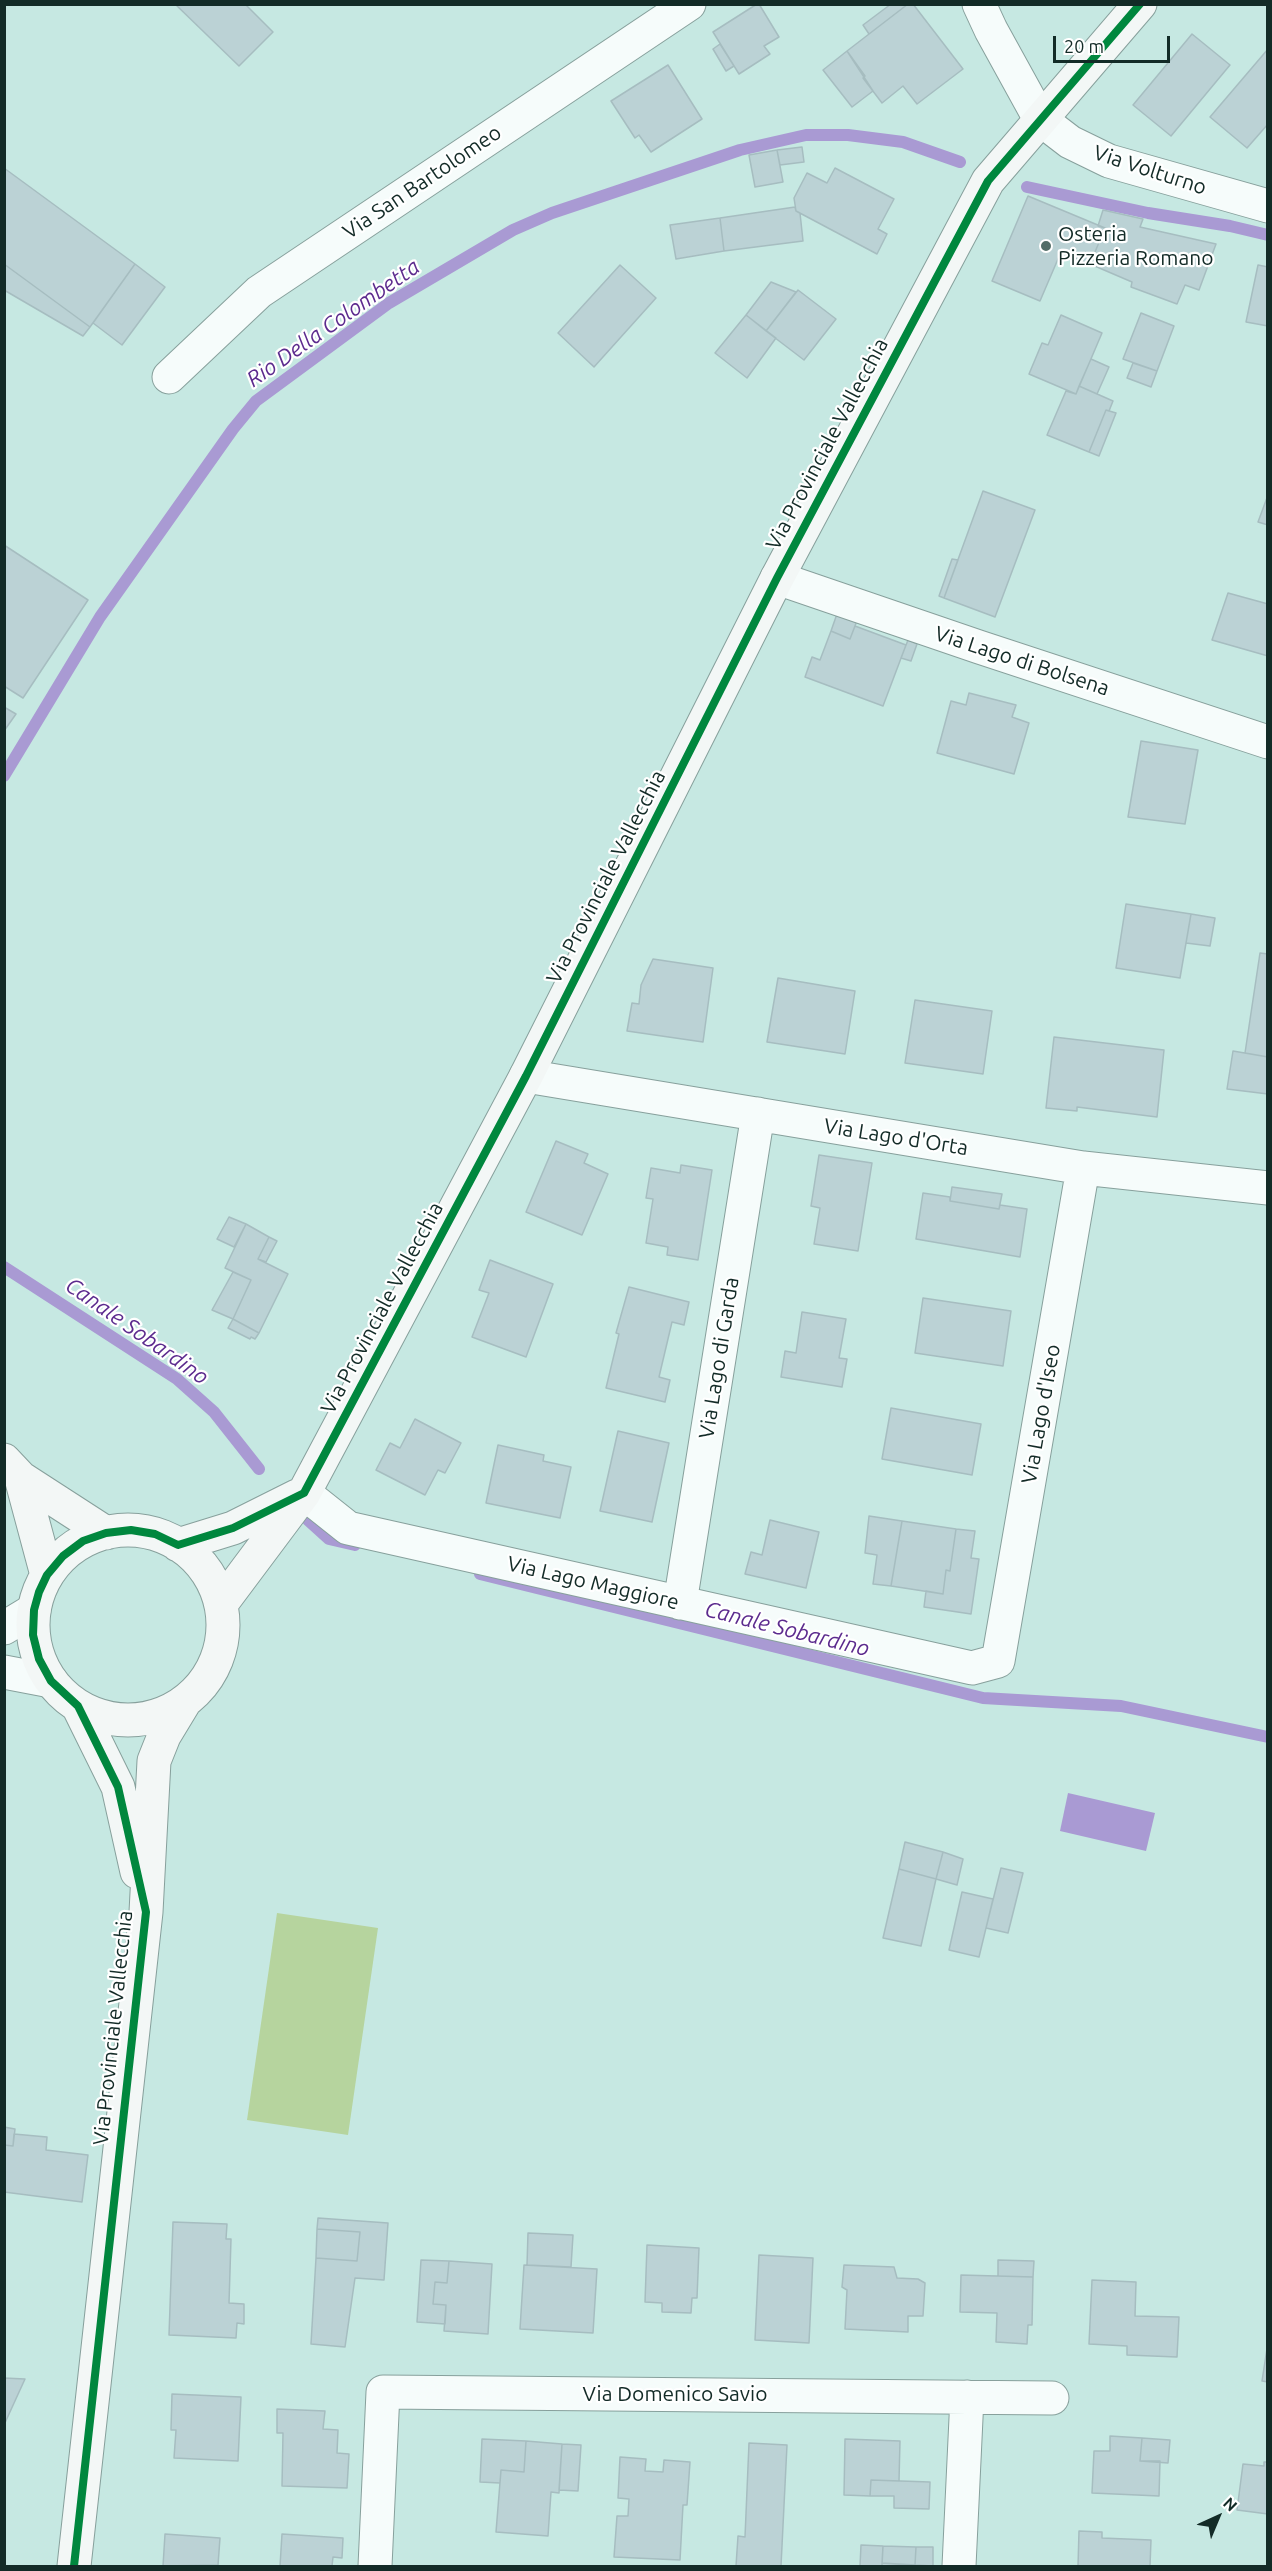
<!DOCTYPE html>
<html>
<head>
<meta charset="utf-8">
<style>
	body { margin:0 }
	#map { position:relative; width:1272px; height:2571px; overflow:hidden; background:#c6e8e2; font-family:Ubuntu,sans-serif }
	canvas { display:block }
	.frame { position:absolute; inset:0; border:6px solid #132b27; pointer-events:none }
	.north { position:absolute; left:1188px; top:2487px; width:60px; height:60px; -webkit-text-stroke:4px #fff; paint-order:stroke; rotate:44deg; font-size:16px; font-weight:700; line-height:24px; text-align:center; color:#132b27 }
	.north::after { content:''; display:block; margin:auto; width:21px; height:27px; background:#132b27; clip-path:polygon(50% 0,100% 100%,50% 72%,0 100%) }
	.scale { position:absolute; left:1053px; top:36px; width:117px; height:27px; box-sizing:border-box; border:3px solid #132b27; border-top:0; padding-left:8px; font-size:18px; line-height:21px; white-space:nowrap; color:#132b27; -webkit-text-stroke:4px #fff; paint-order:stroke }
</style>
</head>
<body>
<div id="map">
<canvas width="1272" height="2571"></canvas>
<div class="frame"></div>
<div class="north">N</div>
<div class="scale">20 m</div>
</div>
<script>
const g = document.querySelector('canvas').getContext('2d');
g.lineJoin = 'round';
function fill(path, color) { g.fillStyle = color; g.fill(path, 'evenodd'); }
function strokePath(path, color, width, dash) { g.strokeStyle = color; g.lineWidth = width; g.lineCap = dash ? 'butt' : 'round'; g.setLineDash(dash || []); g.stroke(path); }
function label(font, color, halo, rows, align = 'center') {
  g.font = font + ' Ubuntu,sans-serif'; g.lineWidth = 4.5; g.setLineDash([]); g.textBaseline = 'middle'; g.strokeStyle = halo; g.fillStyle = color; for (const [text, x, y, turn = 0] of rows) {
    g.save(); g.translate(x, y); g.rotate((+turn || 0) * Math.PI / 180); g.textAlign = isNaN(turn) ? turn : align; if (halo) g.strokeText(text, 0, 0); g.fillText(text, 0, 0); g.restore();
  }
}
fill(new Path2D(`
	M 277,1913 L 378,1928 L 348,2135 L 247,2120 Z`), '#b6d49e');
fill(new Path2D(`
	M 1068,1793 L 1155,1813 L 1146,1851 L 1060,1831 Z`), '#a99ad3');
strokePath(new Path2D(`
	M 1027,187 L 1148,213 L 1230,226 L 1268,235
	M 4,776 L 100,617 L 233,429 L 256,401 L 389,303 L 513,230 L 552,213 L 740,150 L 806,135 L 848,135 L 903,142 L 960,162
	M 4,1267 L 177,1379 L 214,1412 L 259,1469
	M 308,1520 L 329,1539 L 355,1545
	M 480,1574 L 983,1698 L 1121,1706 L 1268,1737`), '#a99ad3', 12);
const building = new Path2D(`
	M 175,4 L 245,4 L 273,32 L 239,66 Z
	M 757,4 L 759,4 L 779,37 L 764,46 L 770,54 L 739,74 L 713,32 Z
	M 891,4 L 908,4 L 869,34 L 863,25 Z
	M 908,4 L 913,4 L 963,69 L 917,104 L 903,86 L 882,103 L 863,78 L 865,76 L 847,51 Z
	M 1192,34 L 1230,65 L 1171,136 L 1133,105 Z
	M 720,44 L 734,66 L 726,71 L 713,49 Z
	M 1268,49 L 1268,124 L 1247,148 L 1210,117 Z
	M 847,51 L 873,91 L 852,107 L 823,70 Z
	M 668,65 L 702,119 L 651,152 L 639,135 L 635,138 L 611,101 Z
	M 802,147 L 804,162 L 780,165 L 777,150 Z
	M 777,150 L 783,182 L 755,187 L 749,155 Z
	M 4,168 L 135,264 L 90,327 L 4,264 Z
	M 835,168 L 894,199 L 878,229 L 887,234 L 877,254 L 796,211 L 794,198 L 807,173 L 827,183 Z
	M 1028,196 L 1105,228 L 1090,264 L 1061,252 L 1040,301 L 992,281 Z
	M 795,207 L 796,211 L 800,213 L 803,241 L 724,251 L 720,218 Z
	M 1103,210 L 1143,219 L 1140,227 L 1216,244 L 1199,290 L 1185,285 L 1177,304 L 1131,287 L 1132,282 L 1090,264 L 1105,228 L 1098,226 Z
	M 720,218 L 724,251 L 676,259 L 670,225 Z
	M 4,264 L 90,327 L 83,336 L 4,290 Z
	M 135,264 L 165,287 L 122,345 L 93,323 Z
	M 620,265 L 656,298 L 594,367 L 558,333 Z
	M 1258,265 L 1268,267 L 1268,326 L 1246,322 Z
	M 771,282 L 796,292 L 766,331 L 746,315 Z
	M 798,290 L 836,319 L 804,360 L 766,331 Z
	M 1141,313 L 1174,326 L 1157,371 L 1123,359 Z
	M 746,315 L 776,338 L 747,378 L 715,353 Z
	M 1061,315 L 1102,333 L 1076,394 L 1029,374 L 1042,343 L 1048,345 Z
	M 1091,359 L 1109,367 L 1097,394 L 1079,386 Z
	M 1133,363 L 1157,371 L 1151,387 L 1127,378 Z
	M 1079,386 L 1113,401 L 1109,411 L 1106,410 L 1089,452 L 1047,435 L 1066,391 L 1076,394 Z
	M 1106,410 L 1116,413 L 1099,456 L 1089,452 Z
	M 983,491 L 1035,510 L 995,617 L 944,598 Z
	M 1268,495 L 1268,525 L 1258,522 Z
	M 4,545 L 88,600 L 23,698 L 4,686 Z
	M 952,559 L 958,560 L 944,598 L 939,596 Z
	M 1228,593 L 1268,604 L 1268,656 L 1212,640 Z
	M 838,611 L 858,618 L 850,639 L 831,631 Z
	M 855,626 L 906,645 L 883,706 L 805,677 L 812,657 L 820,660 L 831,631 L 850,639 Z
	M 908,640 L 917,644 L 911,661 L 901,658 Z
	M 969,693 L 1016,705 L 1012,717 L 1029,723 L 1014,774 L 937,753 L 951,701 L 966,705 Z
	M 4,707 L 16,714 L 4,731 Z
	M 1141,741 L 1198,750 L 1185,824 L 1128,817 Z
	M 1126,904 L 1191,914 L 1180,978 L 1116,968 Z
	M 1191,914 L 1215,918 L 1210,946 L 1186,943 Z
	M 1260,953 L 1268,954 L 1268,1057 L 1245,1053 Z
	M 653,959 L 713,968 L 703,1042 L 627,1031 L 632,1003 L 639,1004 L 641,985 Z
	M 778,978 L 855,991 L 845,1054 L 767,1042 Z
	M 915,1000 L 992,1011 L 983,1074 L 905,1063 Z
	M 1054,1037 L 1164,1050 L 1157,1117 L 1077,1107 L 1077,1111 L 1046,1108 Z
	M 1233,1051 L 1268,1057 L 1268,1094 L 1227,1089 Z
	M 556,1141 L 588,1154 L 584,1163 L 608,1174 L 582,1235 L 526,1212 Z
	M 819,1155 L 872,1163 L 858,1251 L 814,1244 L 820,1208 L 811,1206 Z
	M 681,1165 L 712,1170 L 698,1260 L 667,1255 L 668,1247 L 646,1243 L 653,1199 L 646,1198 L 651,1168 L 680,1173 Z
	M 952,1187 L 1002,1194 L 999,1209 L 950,1201 Z
	M 923,1193 L 950,1197 L 950,1201 L 999,1209 L 1000,1205 L 1027,1209 L 1020,1257 L 916,1239 Z
	M 229,1217 L 246,1224 L 234,1247 L 217,1239 Z
	M 246,1224 L 269,1237 L 258,1259 L 288,1274 L 259,1333 L 233,1319 L 251,1280 L 225,1268 Z
	M 269,1237 L 277,1241 L 266,1262 L 258,1259 Z
	M 490,1260 L 553,1284 L 526,1357 L 472,1337 L 489,1293 L 479,1290 Z
	M 233,1272 L 251,1280 L 233,1319 L 212,1310 Z
	M 629,1287 L 689,1302 L 684,1325 L 672,1322 L 659,1377 L 670,1380 L 665,1402 L 606,1388 L 619,1334 L 616,1333 Z
	M 923,1298 L 1011,1311 L 1003,1366 L 915,1353 Z
	M 802,1312 L 846,1319 L 839,1358 L 847,1359 L 842,1387 L 781,1377 L 785,1351 L 796,1353 Z
	M 233,1319 L 259,1333 L 255,1339 L 251,1337 L 250,1339 L 228,1328 Z
	M 891,1408 L 981,1424 L 972,1475 L 882,1459 Z
	M 415,1419 L 461,1443 L 445,1473 L 438,1470 L 425,1495 L 376,1470 L 390,1443 L 400,1448 Z
	M 618,1431 L 669,1443 L 652,1522 L 600,1511 Z
	M 498,1445 L 544,1455 L 543,1461 L 571,1467 L 560,1518 L 486,1503 Z
	M 869,1516 L 902,1521 L 891,1586 L 873,1584 L 877,1555 L 865,1553 Z
	M 770,1520 L 819,1532 L 806,1588 L 745,1574 L 751,1552 L 762,1555 Z
	M 902,1521 L 956,1529 L 950,1571 L 946,1570 L 943,1594 L 891,1586 Z
	M 956,1529 L 975,1531 L 971,1558 L 979,1559 L 971,1614 L 924,1607 L 926,1591 L 943,1594 L 946,1570 L 950,1571 Z
	M 905,1842 L 943,1852 L 936,1879 L 899,1869 Z
	M 943,1852 L 963,1859 L 957,1885 L 936,1879 Z
	M 1001,1868 L 1023,1873 L 1008,1933 L 986,1928 Z
	M 899,1869 L 936,1879 L 921,1946 L 883,1938 Z
	M 962,1892 L 993,1899 L 979,1957 L 949,1950 Z
	M 4,2127 L 15,2129 L 13,2146 L 4,2145 Z
	M 14,2134 L 47,2137 L 46,2150 L 88,2155 L 82,2202 L 4,2192 L 4,2145 L 13,2146 Z
	M 318,2218 L 388,2223 L 384,2280 L 355,2278 L 345,2347 L 311,2344 L 316,2258 L 357,2261 L 360,2232 L 317,2229 Z
	M 173,2222 L 227,2224 L 226,2239 L 231,2239 L 229,2303 L 244,2304 L 244,2324 L 237,2323 L 236,2338 L 169,2335 Z
	M 317,2229 L 360,2232 L 357,2261 L 316,2258 Z
	M 528,2233 L 573,2235 L 571,2267 L 527,2265 Z
	M 647,2245 L 699,2248 L 697,2298 L 692,2298 L 691,2313 L 662,2312 L 662,2303 L 645,2302 Z
	M 759,2255 L 813,2258 L 809,2343 L 755,2340 Z
	M 421,2260 L 449,2261 L 447,2283 L 435,2282 L 433,2304 L 446,2305 L 445,2324 L 417,2322 Z
	M 998,2260 L 1034,2261 L 1033,2277 L 998,2276 Z
	M 449,2261 L 492,2264 L 488,2334 L 444,2331 L 446,2305 L 433,2304 L 435,2282 L 447,2283 Z
	M 524,2265 L 597,2269 L 593,2333 L 520,2329 Z
	M 844,2265 L 894,2267 L 897,2278 L 918,2279 L 925,2283 L 923,2316 L 908,2316 L 908,2332 L 845,2329 L 847,2290 L 842,2287 Z
	M 961,2275 L 1033,2277 L 1032,2325 L 1028,2325 L 1027,2344 L 996,2342 L 997,2313 L 960,2312 Z
	M 1092,2280 L 1136,2282 L 1135,2316 L 1179,2317 L 1177,2357 L 1127,2355 L 1127,2346 L 1089,2344 Z
	M 1268,2342 L 1268,2382 L 1262,2381 Z
	M 4,2378 L 25,2379 L 4,2425 Z
	M 172,2394 L 241,2397 L 238,2461 L 174,2458 L 176,2430 L 171,2430 Z
	M 277,2409 L 325,2411 L 323,2429 L 338,2430 L 337,2453 L 349,2454 L 347,2488 L 282,2486 L 283,2433 L 277,2433 Z
	M 1110,2436 L 1142,2438 L 1140,2461 L 1160,2461 L 1159,2496 L 1092,2493 L 1094,2451 L 1110,2451 Z
	M 1142,2438 L 1170,2440 L 1168,2463 L 1140,2461 Z
	M 482,2439 L 526,2441 L 524,2472 L 501,2470 L 500,2483 L 480,2482 Z
	M 845,2439 L 900,2441 L 899,2481 L 871,2480 L 870,2496 L 844,2495 Z
	M 526,2441 L 562,2444 L 559,2493 L 551,2492 L 548,2536 L 496,2532 L 501,2470 L 524,2472 Z
	M 749,2443 L 787,2445 L 781,2566 L 736,2566 L 738,2536 L 745,2537 Z
	M 562,2444 L 581,2445 L 578,2491 L 559,2490 Z
	M 620,2457 L 646,2459 L 645,2471 L 663,2472 L 664,2460 L 690,2462 L 687,2505 L 683,2505 L 680,2560 L 614,2557 L 617,2516 L 628,2516 L 629,2499 L 618,2498 Z
	M 1264,2462 L 1268,2462 L 1268,2514 L 1237,2510 L 1243,2464 L 1264,2466 Z
	M 871,2480 L 930,2482 L 929,2509 L 894,2508 L 894,2496 L 870,2496 Z
	M 1079,2531 L 1102,2532 L 1102,2538 L 1151,2540 L 1150,2566 L 1078,2566 Z
	M 165,2534 L 220,2538 L 218,2565 L 163,2566 Z
	M 282,2534 L 343,2538 L 342,2558 L 333,2557 L 332,2566 L 280,2566 Z
	M 861,2545 L 883,2546 L 882,2566 L 860,2566 Z
	M 883,2546 L 916,2547 L 915,2565 L 882,2563 Z
	M 916,2547 L 933,2547 L 933,2566 L 915,2565 Z
	M 882,2563 L 922,2566 L 882,2566 Z`);
fill(building, '#bbd2d5');
strokePath(building, '#a6bdc0', 1.5);
const street = new Path2D(`
	M 979,4 L 991,30 L 1040,119 L 1070,142 L 1109,161 L 1268,206
	M 169,377 L 259,292 L 689,4
	M 777,578 L 979,647 L 1268,742
	M 526,1076 L 1083,1168 L 1268,1188
	M 304,1493 L 348,1528 L 972,1668 L 998,1661 L 1083,1168
	M 680,1603 L 758,1114
	M 4,1628 L 34,1610
	M 4,1672 L 51,1681
	M 375,2566 L 383,2392 L 1052,2398
	M 959,2566 L 967,2397`);
const secondary = new Path2D(`
	M 4,1460 L 21,1478 L 106,1533
	M 21,1478 L 47,1575
	M33 1625a95 95 0 1 1 190 0a95 95 0 1 1-190 0Z
	M 178,1545 L 233,1528 L 297,1496
	M 221,1604 L 304,1493 L 526,1076 L 777,578 L 988,181 L 1140,4
	M 78,1706 L 118,1787 L 137,1872
	M 74,2566 L 146,1912 L 154,1761 L 164,1736 L 184,1703`);
strokePath(street, '#87a09c', 35);
strokePath(secondary, '#87a09c', 35);
strokePath(street, '#f6fcfb', 33);
strokePath(secondary, '#f3f7f6', 33);
strokePath(new Path2D(`
	M 74,2566 L 146,1912 L 118,1787 L 78,1706 L 51,1681 L 39,1659 L 33,1635 L 34,1610 L 39,1592 L 47,1575 L 63,1556 L 83,1541 L 106,1533 L 131,1530 L 155,1534 L 178,1545 L 233,1528 L 304,1493 L 526,1076 L 777,578 L 988,181 L 1140,4`), '#00873e', 8);
for (const [x, y, r, color] of [
	[1046,246,6,"#526d68"]
]) { const dot = new Path2D(); dot.arc(x, y, r, 0, 2 * Math.PI); g.fillStyle = color; g.fill(dot); strokePath(dot, '#fff', 2); }
label('21px', '#132b27', '#fff', [
	["Via Volturno",1150,170,18],
	["Via San Bartolomeo",422,182,-34],
	["Via Provinciale Vallecchia",827,444,-62],
	["Via Lago di Bolsena",1022,661,18],
	["Via Provinciale Vallecchia",606,877,-63],
	["Via Lago d'Orta",896,1137,9],
	["Via Provinciale Vallecchia",382,1308,-62],
	["Via Lago di Garda",719,1358,-81],
	["Via Lago d'Iseo",1041,1414,-80],
	["Via Lago Maggiore",593,1583,13],
	["Via Provinciale Vallecchia",113,2028,-84],
	["Via Domenico Savio",675,2394]
]);
label('21px', '#132b27', '#fff', [
	["Osteria",1058,234],
	["Pizzeria Romano",1058,258]
], 'left');
label('italic 22px', '#5c2b8e', '#fff', [
	["Rio Della Colombetta",333,323,-35],
	["Canale Sobardino",137,1331,35],
	["Canale Sobardino",787,1629,14]
]);
</script>
</body>
</html>
